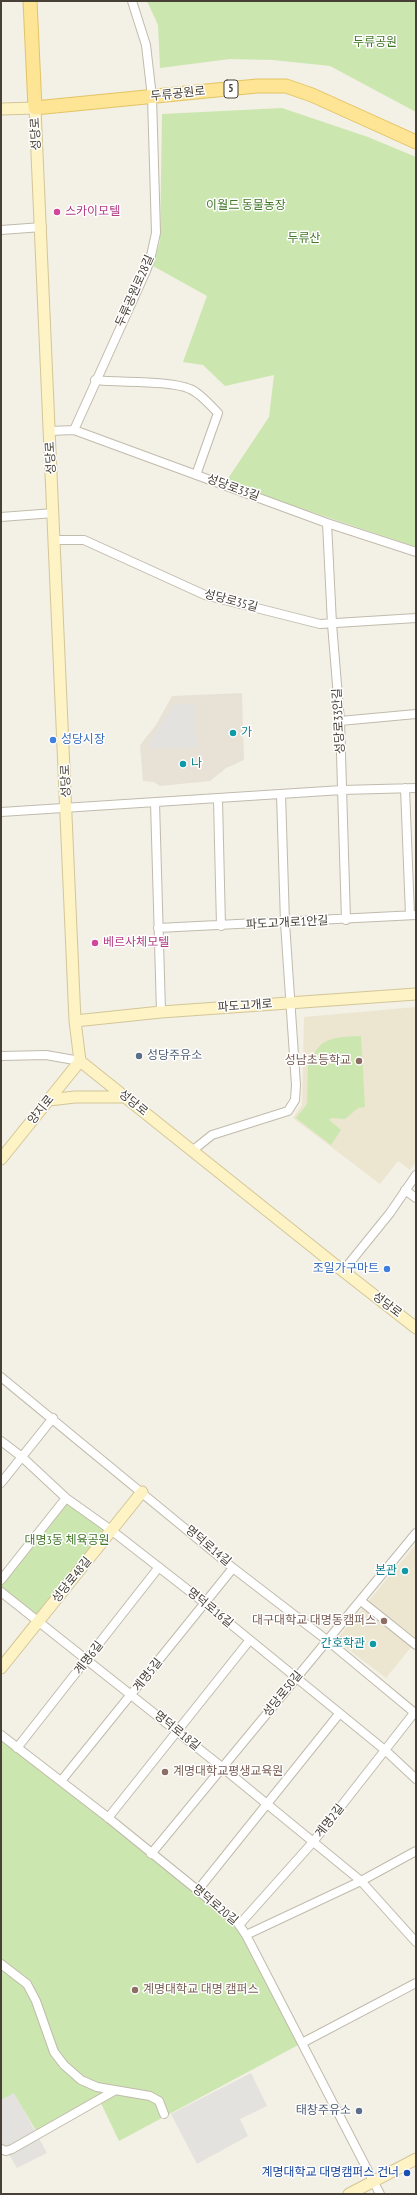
<!DOCTYPE html>
<html>
<head>
<meta charset="utf-8">
<style>
	body { margin:0 }
	#map { position:relative; width:417px; height:2195px; overflow:hidden; background:#f3f0e6; font-family:"PT Sans Narrow",sans-serif }
	canvas { display:block }
	.frame { position:absolute; inset:0; border:2px solid #464036; pointer-events:none }
</style>
</head>
<body>
<div id="map">
<canvas width="417" height="2195"></canvas>
<div class="frame"></div>
</div>
<script>
const g = document.querySelector('canvas').getContext('2d');
g.lineJoin = 'round';
function fill(path, color) { g.fillStyle = color; g.fill(path, 'evenodd'); }
function strokePath(path, color, width, dash) { g.strokeStyle = color; g.lineWidth = width; g.lineCap = dash ? 'butt' : 'round'; g.setLineDash(dash || []); g.stroke(path); }
function label(font, color, halo, rows, align = 'center') {
  g.font = font + ' "PT Sans Narrow","Noto Sans KR",sans-serif'; g.lineWidth = 3; g.setLineDash([]); g.textBaseline = 'middle'; g.strokeStyle = halo; g.fillStyle = color; for (const [text, x, y, turn = 0] of rows) {
    g.save(); g.translate(x, y); g.rotate((+turn || 0) * Math.PI / 180); g.textAlign = isNaN(turn) ? turn : align; if (halo) g.strokeText(text, 0, 0); g.fillText(text, 0, 0); g.restore();
  }
}
fill(new Path2D(`
	M 242,693 L 244,760 L 226,768 L 210,781 L 160,786 L 154,782 L 143,781 L 140,745 L 156,725 L 172,696 Z`), '#e7e2d5');
fill(new Path2D(`
	M 416,1007 L 416,1162 L 410,1170 L 398,1161 L 380,1184 L 293,1118 L 302,1105 L 304,1017 Z
	M 416,1544 L 416,1641 L 386,1678 L 336,1640 Z`), '#ece6d0');
fill(new Path2D(`
	M 147,1 L 416,1 L 416,112 L 330,66 L 273,60 L 230,59 L 160,68 L 158,25 Z
	M 282,108 L 368,137 L 416,157 L 416,547 L 225,483 L 269,417 L 274,375 L 225,386 L 203,365 L 183,362 L 207,296 L 153,266 L 160,241 L 162,114 Z
	M 361,1036 L 365,1107 L 358,1108 L 345,1119 L 331,1118 L 329,1120 L 341,1130 L 331,1145 L 296,1118 L 307,1104 L 308,1061 L 313,1058 C 319,1036 341,1037 361,1036 Z
	M 66,1498 L 111,1530 L 38,1622 L 1,1592 L 1,1580 Z
	M 1,1735 L 239,1925 L 302,2043 L 119,2141 L 99,2099 L 38,2134 L 14,2094 L 1,2100 Z`), '#cbe7af');
fill(new Path2D(`
	M 195,703 L 197,748 L 149,749 L 149,743 L 174,704 Z
	M 251,2073 L 267,2106 L 240,2119 L 248,2136 L 197,2164 L 171,2114 Z
	M 14,2093 L 47,2153 L 17,2168 L 1,2141 L 1,2100 Z`), '#e4e2de');
const street = new Path2D(`
	M 1,230 L 42,227
	M 95,380 C 120,383 169,380 190,389 C 200,393 210,405 218,413 L 196,475
	M 74,430 L 146,271 L 150,260 L 156,233 L 152,97 L 146,45 L 132,1
	M 50,431 L 74,430 L 327,523 L 416,552
	M 1,517 L 54,513
	M 327,523 L 332,624 L 340,721 L 346,920
	M 55,540 L 84,540 L 205,595 L 320,624 L 416,618
	M 340,721 L 416,714
	M 405,788 L 410,915
	M 218,800 L 221,926
	M 155,802 L 161,1012
	M 1,812 L 342,790 L 416,788
	M 158,928 L 416,915
	M 1,1056 L 46,1055 L 80,1061
	M 192,1151 L 212,1135 L 288,1111 L 295,1100 L 296,1085 L 285,923 L 281,794
	M 405,1190 L 416,1198
	M 343,1271 L 390,1213 L 416,1175
	M 1,1377 L 233,1568 L 328,1641 L 416,1714
	M 1,1441 L 22,1457 L 66,1498 L 111,1530 L 206,1604 L 386,1751 L 416,1779
	M 1,1483 L 53,1418
	M 1,1580 L 66,1498
	M 1,1592 L 223,1768 L 361,1881 L 416,1942
	M 361,1601 L 416,1645
	M 1,1735 L 106,1816 L 238,1923 L 246,1935 L 380,2194
	M 17,1748 L 159,1567
	M 61,1781 L 233,1568
	M 108,1818 L 249,1641
	M 151,1854 L 416,1533
	M 198,1890 L 339,1714
	M 239,1925 L 313,1842 L 414,1713
	M 246,1935 L 361,1881 L 416,1851
	M 1,1964 L 27,1984 L 36,2001 L 54,2052 L 64,2065 L 81,2080 L 97,2087 L 150,2096 L 159,2101 L 164,2114
	M 302,2043 L 416,1983
	M 1,2149 L 6,2151 L 12,2149 L 114,2091`);
const secondary = new Path2D(`
	M 1,109 L 35,108 L 75,1021 L 80,1061 L 329,1260 L 416,1328
	M 75,1021 L 161,1012 L 416,994
	M 49,1100 L 75,1097 L 126,1097
	M 1,1159 L 80,1061
	M 1,1668 L 142,1492
	M 349,2194 L 416,2159`);
const primary = new Path2D(`
	M 30,1 L 35,108 L 257,86 L 286,86 L 312,95 L 416,142`);
strokePath(street, '#c1bbac', 10);
strokePath(secondary, '#d3c697', 13);
strokePath(primary, '#e2c465', 15);
strokePath(street, '#fff', 8);
strokePath(secondary, '#fef3c5', 11);
strokePath(primary, '#fde595', 13);
for (const [x, y, r, color] of [
	[57,212,4,"#d1479c"],
	[233,733,4,"#0f9aa8"],
	[53,740,4,"#3f7fe0"],
	[183,764,4,"#0f9aa8"],
	[95,943,4,"#d1479c"],
	[139,1056,4,"#5c6f8a"],
	[359,1061,4,"#8d6e63"],
	[387,1269,4,"#3f7fe0"],
	[405,1571,4,"#0f9aa8"],
	[384,1621,4,"#8d6e63"],
	[373,1644,4,"#0f9aa8"],
	[165,1772,4,"#8d6e63"],
	[135,1990,4,"#8d6e63"],
	[359,2111,4,"#5c6f8a"],
	[407,2173,4,"#1a4fb4"]
]) { const dot = new Path2D(); dot.arc(x, y, r, 0, 2 * Math.PI); g.fillStyle = color; g.fill(dot); strokePath(dot, '#fff', 1.5); }
for (const [x, y, w] of [
	[231,89,14]
]) { const box = new Path2D(); box.roundRect(x - w / 2, y - 9, w, 18, 3); g.fillStyle = '#fff'; g.fill(box); strokePath(box, '#464036', 1); }
label('bold 11px', '#464036', null, [
	["5",231,89]
]);
label('12px', '#427729', '#fff', [
	["두류공원",375,43],
	["이월드 동물농장",246,206],
	["두류산",304,239],
	["대명3동 체육공원",67,1541]
]);
label('12px', '#464036', '#fff', [
	["두류공원로",178,94,-6],
	["성당로",36,134,-93],
	["두류공원로28길",135,291,-66],
	["성당로",51,458,-93],
	["성당로33길",233,488,20],
	["성당로35길",231,601,15],
	["성당로33안길",339,721,-93],
	["성당로",66,781,-92],
	["파도고개로1안길",287,923,-3],
	["파도고개로",245,1006,-4],
	["성당로",133,1103,39],
	["양지로",41,1110,-51],
	["성당로",387,1305,37],
	["명덕로14길",208,1546,40],
	["성당로48길",72,1580,-51],
	["명덕로16길",210,1608,39],
	["계명6길",89,1658,-52],
	["계명5길",148,1675,-51],
	["성당로50길",283,1694,-51],
	["명덕로18길",177,1731,39],
	["계명2길",330,1821,-52],
	["명덕로20길",215,1905,40]
]);
label('12px', '#b23c85', '#fff', [
	["스카이모텔",65,212],
	["베르사체모텔",103,943]
], 'left');
label('12px', '#0d838f', '#fff', [
	["가",241,733],
	["나",191,764],
	["본관",397,1571,"right"],
	["간호학관",365,1644,"right"]
], 'left');
label('12px', '#366cbe', '#fff', [
	["성당시장",61,740],
	["조일가구마트",379,1269,"right"]
], 'left');
label('12px', '#4e5e75', '#fff', [
	["성당주유소",147,1056],
	["태창주유소",351,2111,"right"]
], 'left');
label('12px', '#785e54', '#fff', [
	["성남초등학교",351,1061],
	["대구대학교 대명동캠퍼스",376,1621],
	["계명대학교평생교육원",173,1772,"left"],
	["계명대학교 대명 캠퍼스",143,1990,"left"]
], 'right');
label('12px', '#164399', '#fff', [
	["계명대학교 대명캠퍼스 건너",399,2173]
], 'right');
</script>
</body>
</html>
